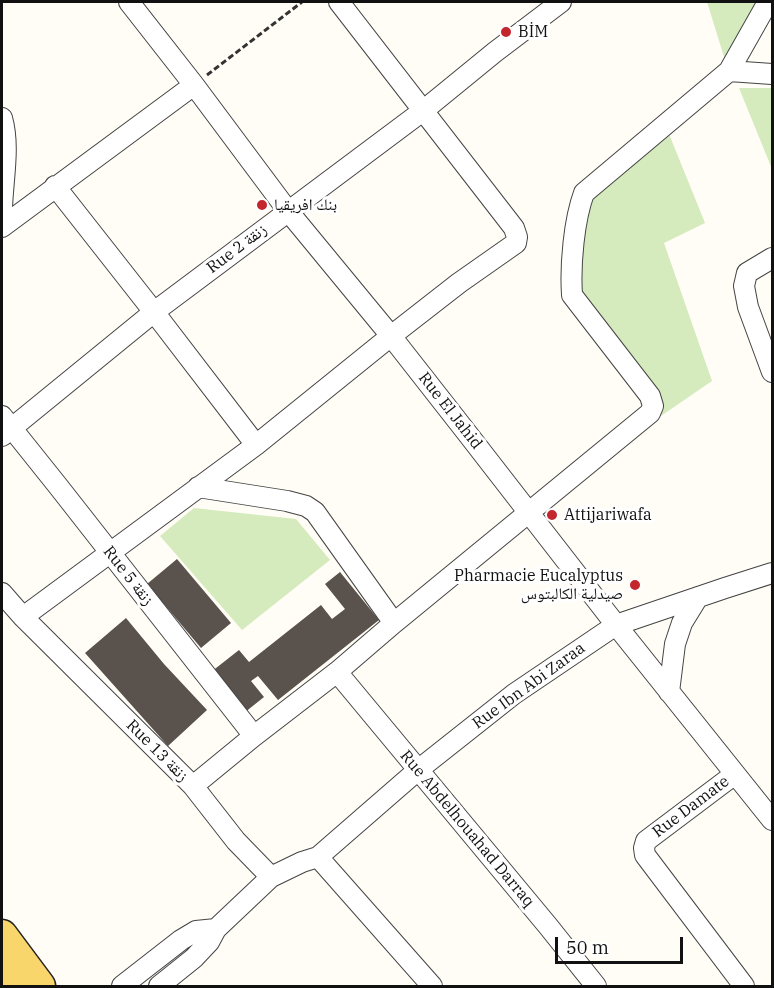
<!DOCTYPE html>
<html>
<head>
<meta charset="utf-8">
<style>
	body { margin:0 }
	#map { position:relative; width:774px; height:988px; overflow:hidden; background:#fffdf5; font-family:"IBM Plex Serif",serif }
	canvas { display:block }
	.frame { position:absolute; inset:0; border:3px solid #111; pointer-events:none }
	.scale { position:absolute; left:555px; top:937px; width:128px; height:27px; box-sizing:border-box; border:3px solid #111; border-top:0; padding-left:8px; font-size:18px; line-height:21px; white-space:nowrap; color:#111; -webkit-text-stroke:4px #fff; paint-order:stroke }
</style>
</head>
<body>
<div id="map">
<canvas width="774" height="988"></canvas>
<div class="frame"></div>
<div class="scale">50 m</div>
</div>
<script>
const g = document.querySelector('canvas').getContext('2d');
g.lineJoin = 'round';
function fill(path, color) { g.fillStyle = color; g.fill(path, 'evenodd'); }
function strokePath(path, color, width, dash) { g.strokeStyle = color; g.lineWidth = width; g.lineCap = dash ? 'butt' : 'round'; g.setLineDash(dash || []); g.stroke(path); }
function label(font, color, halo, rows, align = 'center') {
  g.font = font + ' "IBM Plex Serif","Noto Naskh Arabic",serif'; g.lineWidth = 6; g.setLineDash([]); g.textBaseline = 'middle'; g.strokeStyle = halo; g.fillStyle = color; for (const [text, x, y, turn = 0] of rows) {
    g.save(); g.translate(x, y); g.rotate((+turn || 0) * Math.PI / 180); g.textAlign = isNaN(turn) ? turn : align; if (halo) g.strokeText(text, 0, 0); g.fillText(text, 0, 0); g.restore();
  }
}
fill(new Path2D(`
	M 707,2 L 756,2 L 744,28 L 725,60 Z
	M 739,88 L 772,88 L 772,169 Z
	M 667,129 L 705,223 L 664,243 L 712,381 L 658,418 L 575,305 L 584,180 Z
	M 194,508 L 296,519 L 330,560 L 242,630 L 160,536 Z`), '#d5ebbd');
fill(new Path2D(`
	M 177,559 L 231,623 L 201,648 L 147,584 Z
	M 340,572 L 379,620 L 278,700 L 258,676 L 251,681 L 264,697 L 244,713 L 211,672 L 239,650 L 249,662 L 321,605 L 332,619 L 345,609 L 325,584 Z
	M 126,618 L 164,664 L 207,710 L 168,746 L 85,653 Z`), '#5a524d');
const street = new Path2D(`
	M 129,2 L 194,85 L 288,211 L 391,336 L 467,433 L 616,625 L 772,820
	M 768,2 L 729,71 L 772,74
	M 2,118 C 10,146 3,179 2,208
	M 55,186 L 154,312 L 256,445
	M 2,227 L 194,85
	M 772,258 L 747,273 L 744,286 L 748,307 L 772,372
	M 2,416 L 58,486 L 254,736
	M 2,436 L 154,312 L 424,110 L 495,52 L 561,2
	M 198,487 L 287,501 L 306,506 L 315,512 L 394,623
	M 2,593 L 23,617 L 193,786 L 236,841 L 271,877 L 302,862 L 318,857 L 418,770 L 514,694 L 616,625 L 725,588 L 772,573
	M 23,617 L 256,445 L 391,336 L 459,283 L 516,243 L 517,237 L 514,228 L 339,2
	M 337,672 L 548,926 L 596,986
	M 669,692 L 675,644 L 682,623 L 698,597
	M 735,774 L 646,841 L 644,848 L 645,855 L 744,986
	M 193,786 L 254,736 L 337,672 L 394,623 L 650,413 L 653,406 L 650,396 L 572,295 C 570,265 574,220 584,193 L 729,71
	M 318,857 L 432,986
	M 122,986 L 181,940 L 196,931 L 216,929
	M 159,986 L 194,958 L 209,942 L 216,929 L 271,877`);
const primary = new Path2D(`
	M 2,935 L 40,986
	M 2,976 L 10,986`);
strokePath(street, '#444', 22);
strokePath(primary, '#222', 33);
strokePath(new Path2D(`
	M 207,75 L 302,2`), '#333', 3, [6, 3]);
strokePath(street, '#fff', 20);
strokePath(primary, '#f9d66b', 30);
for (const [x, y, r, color] of [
	[506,32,6,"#c4262e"],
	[262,205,6,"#c4262e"],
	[552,515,6,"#c4262e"],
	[635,585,6,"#c4262e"]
]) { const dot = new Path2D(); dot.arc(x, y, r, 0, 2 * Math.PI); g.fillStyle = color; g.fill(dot); strokePath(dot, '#fff', 2); }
label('16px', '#111', '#fff', [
	["BİM",518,32],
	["بنك افريقيا",274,205],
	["Attijariwafa",564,515],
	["Pharmacie Eucalyptus",623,576,"right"],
	["صيدلية الكالبتوس",623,594,"right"]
], 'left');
label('16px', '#111', '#fff', [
	["Rue 2 زنقة",237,249,-37],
	["Rue El Jahid",450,411,52],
	["Rue 5 زنقة",128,576,52],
	["Rue Ibn Abi Zaraa",529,686,-36],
	["Rue 13 زنقة",157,751,45],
	["Rue Damate",691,807,-37],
	["Rue Abdelhouahad Darraq",467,829,50]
]);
</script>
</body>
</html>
